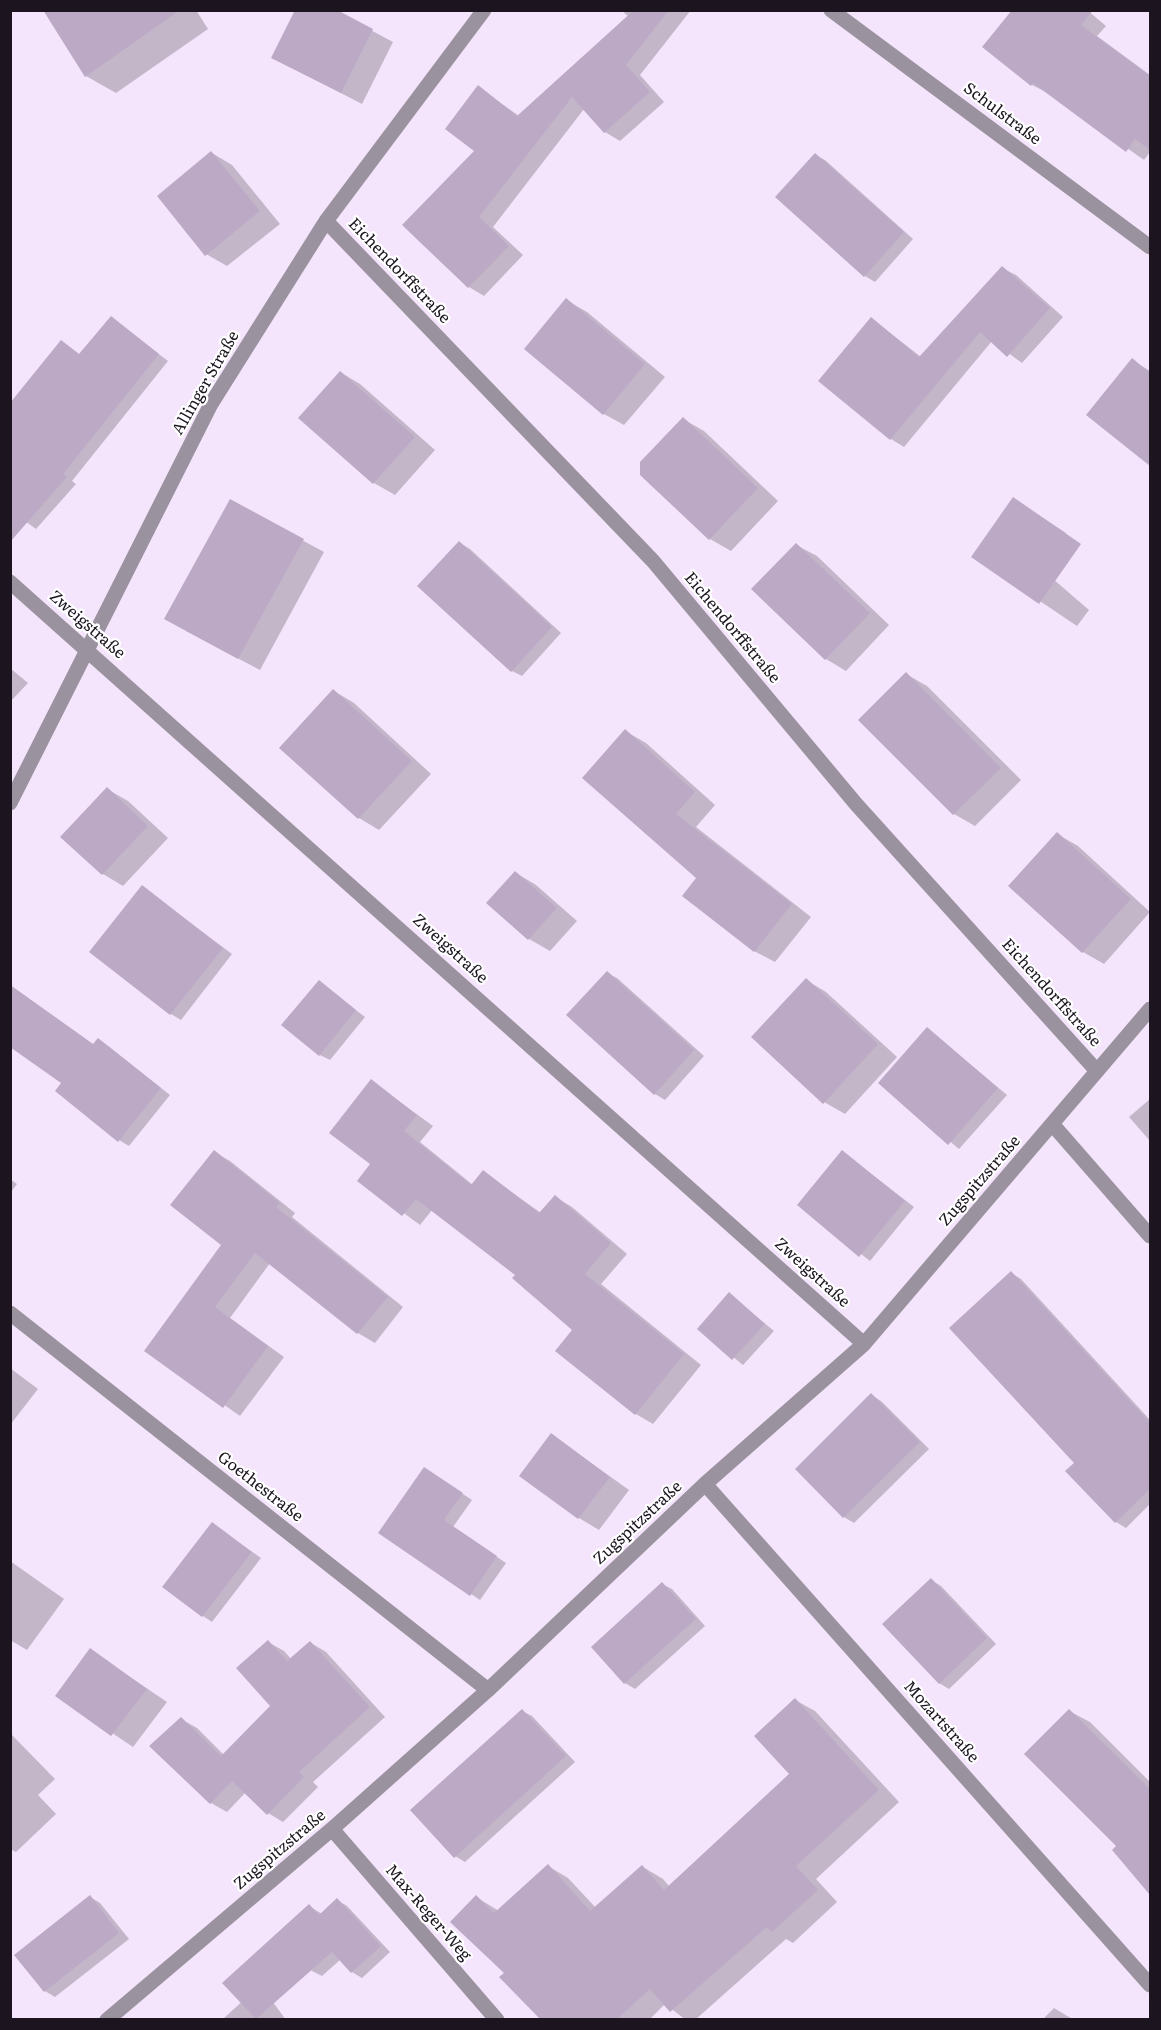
<!DOCTYPE html>
<html>
<head>
<meta charset="utf-8">
<style>
	body { margin:0 }
	#map { position:relative; width:1161px; height:2030px; overflow:hidden; background:#f4e4fc; font-family:Literata,serif }
	canvas { display:block }
	.frame { position:absolute; inset:0; border:12px solid #1c1520; pointer-events:none }
</style>
</head>
<body>
<div id="map">
<canvas width="1161" height="2030"></canvas>
<div class="frame"></div>
</div>
<script>
const g = document.querySelector('canvas').getContext('2d');
g.lineJoin = 'round';
function fill(path, color) { g.fillStyle = color; g.fill(path, 'evenodd'); }
function strokePath(path, color, width, dash) { g.strokeStyle = color; g.lineWidth = width; g.lineCap = dash ? 'butt' : 'round'; g.setLineDash(dash || []); g.stroke(path); }
function label(font, color, halo, rows, align = 'center') {
  g.font = font + ' Literata,serif'; g.lineWidth = 4.5; g.setLineDash([]); g.textBaseline = 'middle'; g.strokeStyle = halo; g.fillStyle = color; for (const [text, x, y, turn = 0] of rows) {
    g.save(); g.translate(x, y); g.rotate((+turn || 0) * Math.PI / 180); g.textAlign = isNaN(turn) ? turn : align; if (halo) g.strokeText(text, 0, 0); g.fillText(text, 0, 0); g.restore();
  }
}
fill(new Path2D(`
	M 45,10 L 196,10 L 208,29 L 116,93 L 86,76 Z
	M 333,10 L 393,42 L 362,104 L 273,58 Z
	M 621,10 L 691,10 L 640,75 L 664,102 L 620,141 L 605,132 L 584,109 L 493,227 L 523,255 L 484,296 L 469,287 L 478,87 L 519,116 L 629,17 Z
	M 1087,10 L 1106,26 L 1097,36 L 1150,75 L 1150,152 L 1144,160 L 1050,94 L 1032,85 L 984,47 Z
	M 212,153 L 232,165 L 280,224 L 227,266 L 206,254 Z
	M 815,155 L 825,160 L 913,239 L 875,282 L 865,276 Z
	M 1002,268 L 1016,275 L 1063,317 L 1022,363 L 992,341 L 904,447 L 891,439 L 871,318 L 921,357 Z
	M 566,300 L 587,312 L 665,377 L 624,425 L 604,414 Z
	M 111,318 L 168,361 L 72,481 L 76,484 L 36,529 L 10,510 L 62,342 L 80,355 Z
	M 1132,360 L 1150,371 L 1150,463 L 1146,461 Z
	M 340,372 L 360,384 L 435,450 L 395,495 L 374,483 L 300,418 Z
	M 683,419 L 704,431 L 778,501 L 731,551 L 710,539 L 642,474 Z
	M 1014,499 L 1066,533 L 1038,566 L 1089,610 L 1077,626 L 973,556 Z
	M 230,501 L 324,552 L 260,670 L 186,631 Z
	M 460,543 L 470,549 L 561,633 L 522,676 L 512,671 Z
	M 796,545 L 817,556 L 889,625 L 846,671 L 826,659 Z
	M 10,668 L 28,683 L 10,702 Z
	M 906,674 L 927,686 L 1021,780 L 975,826 L 954,814 L 860,720 Z
	M 334,691 L 354,703 L 431,774 L 379,830 L 359,818 L 281,748 Z
	M 625,731 L 646,743 L 715,805 L 696,827 L 811,917 L 775,962 L 754,951 L 698,878 Z
	M 107,789 L 128,801 L 168,838 L 123,886 L 103,874 L 63,837 Z
	M 1057,834 L 1078,846 L 1150,912 L 1104,964 L 1083,952 Z
	M 516,873 L 536,885 L 577,921 L 550,951 L 529,939 L 488,903 Z
	M 142,887 L 232,954 L 181,1020 L 171,1014 Z
	M 607,973 L 617,978 L 704,1056 L 665,1100 L 655,1094 Z
	M 806,980 L 826,992 L 897,1057 L 845,1114 L 824,1102 Z
	M 319,982 L 365,1017 L 330,1060 L 320,1055 Z
	M 10,985 L 94,1045 L 98,1040 L 108,1046 L 170,1095 L 129,1146 L 119,1140 L 63,1083 L 10,1045 Z
	M 928,1029 L 1007,1095 L 959,1149 L 880,1083 Z
	M 371,1081 L 433,1126 L 420,1142 L 473,1185 L 483,1172 L 541,1213 L 555,1197 L 572,1207 L 627,1254 L 601,1284 L 701,1365 L 653,1424 L 636,1414 L 574,1330 L 517,1275 L 432,1210 L 420,1225 L 359,1180 L 372,1164 Z
	M 1150,1099 L 1150,1141 L 1129,1117 Z
	M 214,1152 L 230,1161 L 295,1213 L 292,1217 L 403,1307 L 375,1343 L 358,1333 L 270,1263 L 230,1318 L 284,1357 L 240,1416 L 146,1350 L 223,1245 Z
	M 843,1152 L 914,1207 L 870,1261 L 799,1205 Z
	M 10,1179 L 17,1184 L 10,1193 Z
	M 1011,1273 L 1021,1279 L 1150,1420 L 1150,1504 L 1126,1528 L 1116,1522 L 1076,1463 Z
	M 729,1294 L 774,1331 L 743,1365 L 699,1329 Z
	M 10,1368 L 38,1389 L 10,1425 Z
	M 871,1395 L 881,1401 L 929,1449 L 854,1523 L 844,1517 Z
	M 552,1435 L 629,1490 L 599,1530 L 579,1518 Z
	M 434,1475 L 472,1500 L 453,1527 L 506,1563 L 480,1600 L 380,1532 Z
	M 212,1524 L 261,1558 L 212,1622 L 203,1616 Z
	M 10,1561 L 64,1599 L 27,1650 L 10,1640 Z
	M 931,1580 L 941,1586 L 996,1644 L 949,1689 L 939,1683 Z
	M 662,1584 L 672,1589 L 705,1626 L 635,1689 L 625,1683 L 593,1647 Z
	M 268,1642 L 284,1651 L 292,1660 L 311,1643 L 326,1652 L 385,1717 L 313,1782 L 318,1787 L 283,1822 L 268,1813 L 246,1792 L 227,1812 L 211,1803 L 152,1746 L 181,1719 L 197,1728 L 224,1755 L 272,1706 Z
	M 90,1650 L 167,1702 L 133,1747 L 57,1696 Z
	M 795,1700 L 815,1711 L 899,1802 L 816,1879 L 837,1902 L 793,1943 L 786,1939 L 695,2020 L 686,2020 L 665,2004 L 649,2020 L 542,2020 L 501,1977 L 506,1973 L 476,1897 L 499,1911 L 548,1866 L 568,1878 L 596,1908 L 643,1867 L 663,1879 L 669,1886 L 792,1774 Z
	M 522,1711 L 532,1716 L 575,1762 L 465,1862 L 455,1856 Z
	M 1069,1711 L 1090,1722 L 1150,1782 L 1150,1893 L 1114,1850 L 1119,1846 Z
	M 10,1733 L 55,1779 L 38,1795 L 56,1814 L 16,1852 L 10,1849 Z
	M 90,1897 L 100,1903 L 129,1939 L 55,1997 L 45,1991 Z
	M 337,1900 L 347,1906 L 390,1952 L 362,1978 L 352,1972 L 341,1959 L 322,1976 L 312,1971 L 279,1933 L 309,1906 L 322,1914 Z
	M 257,1988 L 267,1994 L 286,2020 L 226,2020 L 224,2018 Z
	M 1054,2008 L 1074,2020 L 1042,2020 Z`), '#0003');
fill(new Path2D(`
	M 43,10 L 180,10 L 85,77 Z
	M 295,10 L 337,10 L 373,29 L 341,93 L 271,58 Z
	M 634,10 L 669,10 L 626,65 L 650,92 L 604,133 L 572,97 L 479,217 L 509,246 L 468,288 L 402,225 L 474,151 L 445,129 L 478,85 L 517,116 Z
	M 1012,10 L 1093,10 L 1081,25 L 1150,76 L 1150,150 L 1135,139 L 1126,152 L 1033,83 L 1031,86 L 982,47 Z
	M 211,151 L 260,211 L 205,256 L 157,196 Z
	M 815,153 L 904,232 L 864,277 L 775,197 Z
	M 1002,266 L 1050,308 L 1007,357 L 980,332 L 890,440 L 818,381 L 871,317 L 919,357 Z
	M 566,298 L 645,364 L 603,415 L 524,349 Z
	M 111,316 L 159,354 L 63,474 L 67,477 L 10,542 L 10,403 L 61,340 L 79,354 Z
	M 1132,358 L 1150,373 L 1150,466 L 1086,415 Z
	M 340,371 L 415,437 L 373,484 L 298,418 Z
	M 683,417 L 758,488 L 709,540 L 640,475 L 640,462 Z
	M 1013,497 L 1081,544 L 1039,604 L 971,557 Z
	M 230,499 L 304,539 L 238,659 L 164,619 Z
	M 459,541 L 552,627 L 511,672 L 417,586 Z
	M 796,543 L 870,613 L 825,660 L 751,589 Z
	M 906,672 L 1001,768 L 953,815 L 858,720 Z
	M 333,689 L 412,761 L 358,819 L 279,748 Z
	M 625,729 L 695,792 L 676,814 L 792,904 L 754,952 L 682,896 L 696,878 L 582,778 Z
	M 107,787 L 148,826 L 102,875 L 60,837 Z
	M 1057,832 L 1131,899 L 1082,953 L 1008,886 Z
	M 515,871 L 557,908 L 528,940 L 486,903 Z
	M 142,885 L 223,948 L 170,1015 L 89,952 Z
	M 607,971 L 694,1050 L 654,1095 L 566,1015 Z
	M 806,978 L 878,1044 L 823,1104 L 751,1037 Z
	M 319,980 L 356,1010 L 319,1056 L 281,1025 Z
	M 10,985 L 93,1044 L 98,1038 L 161,1088 L 118,1142 L 55,1091 L 61,1083 L 10,1047 Z
	M 927,1027 L 998,1088 L 948,1145 L 878,1083 Z
	M 371,1079 L 417,1115 L 404,1131 L 471,1185 L 483,1170 L 539,1213 L 555,1195 L 611,1243 L 585,1274 L 684,1354 L 635,1415 L 555,1351 L 572,1330 L 512,1278 L 515,1275 L 416,1199 L 402,1216 L 357,1181 L 370,1164 L 329,1133 Z
	M 214,1150 L 280,1203 L 276,1207 L 388,1297 L 357,1334 L 255,1253 L 215,1307 L 268,1346 L 223,1408 L 144,1351 L 221,1245 L 170,1205 Z
	M 842,1150 L 905,1201 L 859,1257 L 797,1205 Z
	M 1011,1271 L 1150,1423 L 1150,1489 L 1115,1523 L 1065,1471 L 1074,1463 L 949,1328 Z
	M 729,1292 L 765,1324 L 732,1360 L 697,1329 Z
	M 871,1393 L 920,1442 L 843,1518 L 795,1469 Z
	M 551,1433 L 610,1477 L 578,1519 L 519,1476 Z
	M 424,1467 L 463,1493 L 444,1520 L 497,1556 L 470,1596 L 378,1533 Z
	M 212,1522 L 252,1552 L 202,1617 L 162,1587 Z
	M 931,1578 L 987,1638 L 939,1684 L 882,1624 Z
	M 662,1582 L 696,1619 L 624,1684 L 591,1647 Z
	M 268,1640 L 287,1661 L 310,1641 L 370,1707 L 299,1772 L 304,1777 L 267,1815 L 232,1781 L 210,1804 L 149,1746 L 181,1717 L 221,1756 L 270,1706 L 236,1668 Z
	M 90,1648 L 147,1689 L 111,1736 L 55,1696 Z
	M 795,1698 L 879,1790 L 796,1866 L 818,1890 L 772,1932 L 767,1927 L 670,2012 L 650,1989 L 617,2019 L 540,2019 L 499,1977 L 504,1973 L 450,1922 L 476,1895 L 494,1913 L 548,1864 L 590,1911 L 642,1865 L 664,1890 L 789,1774 L 754,1736 Z
	M 522,1709 L 566,1756 L 454,1858 L 410,1810 Z
	M 1069,1709 L 1150,1789 L 1150,1895 L 1112,1850 L 1116,1846 L 1024,1754 Z
	M 90,1895 L 119,1933 L 44,1992 L 14,1955 Z
	M 337,1898 L 381,1946 L 351,1973 L 332,1952 L 256,2019 L 222,1983 L 309,1904 L 319,1915 Z`), '#bca9c5');
strokePath(new Path2D(`
	M 831,10 L 1150,247
	M 326,221 L 653,561 L 856,804 L 1096,1070
	M 10,582 L 864,1344
	M 10,803 L 211,404 L 326,221 L 484,10
	M 1053,1125 L 1150,1236
	M 10,1313 L 488,1690
	M 705,1484 L 1150,1985
	M 332,1829 L 497,2020
	M 107,2020 L 332,1829 L 488,1690 L 705,1484 L 864,1344 L 1150,1009`), '#9a929f', 15);
label('16px', '#1c1520', '#fff', [
	["Schulstraße",1002,114,37],
	["Eichendorffstraße",399,271,46],
	["Allinger Straße",206,383,-60],
	["Zweigstraße",87,625,41],
	["Eichendorffstraße",732,628,50],
	["Zweigstraße",450,949,42],
	["Eichendorffstraße",1051,993,48],
	["Zugspitzstraße",980,1181,-49],
	["Zweigstraße",812,1273,42],
	["Goethestraße",260,1487,38],
	["Zugspitzstraße",638,1523,-43],
	["Mozartstraße",941,1722,48],
	["Zugspitzstraße",280,1850,-40],
	["Max-Reger-Weg",428,1913,49]
]);
</script>
</body>
</html>
